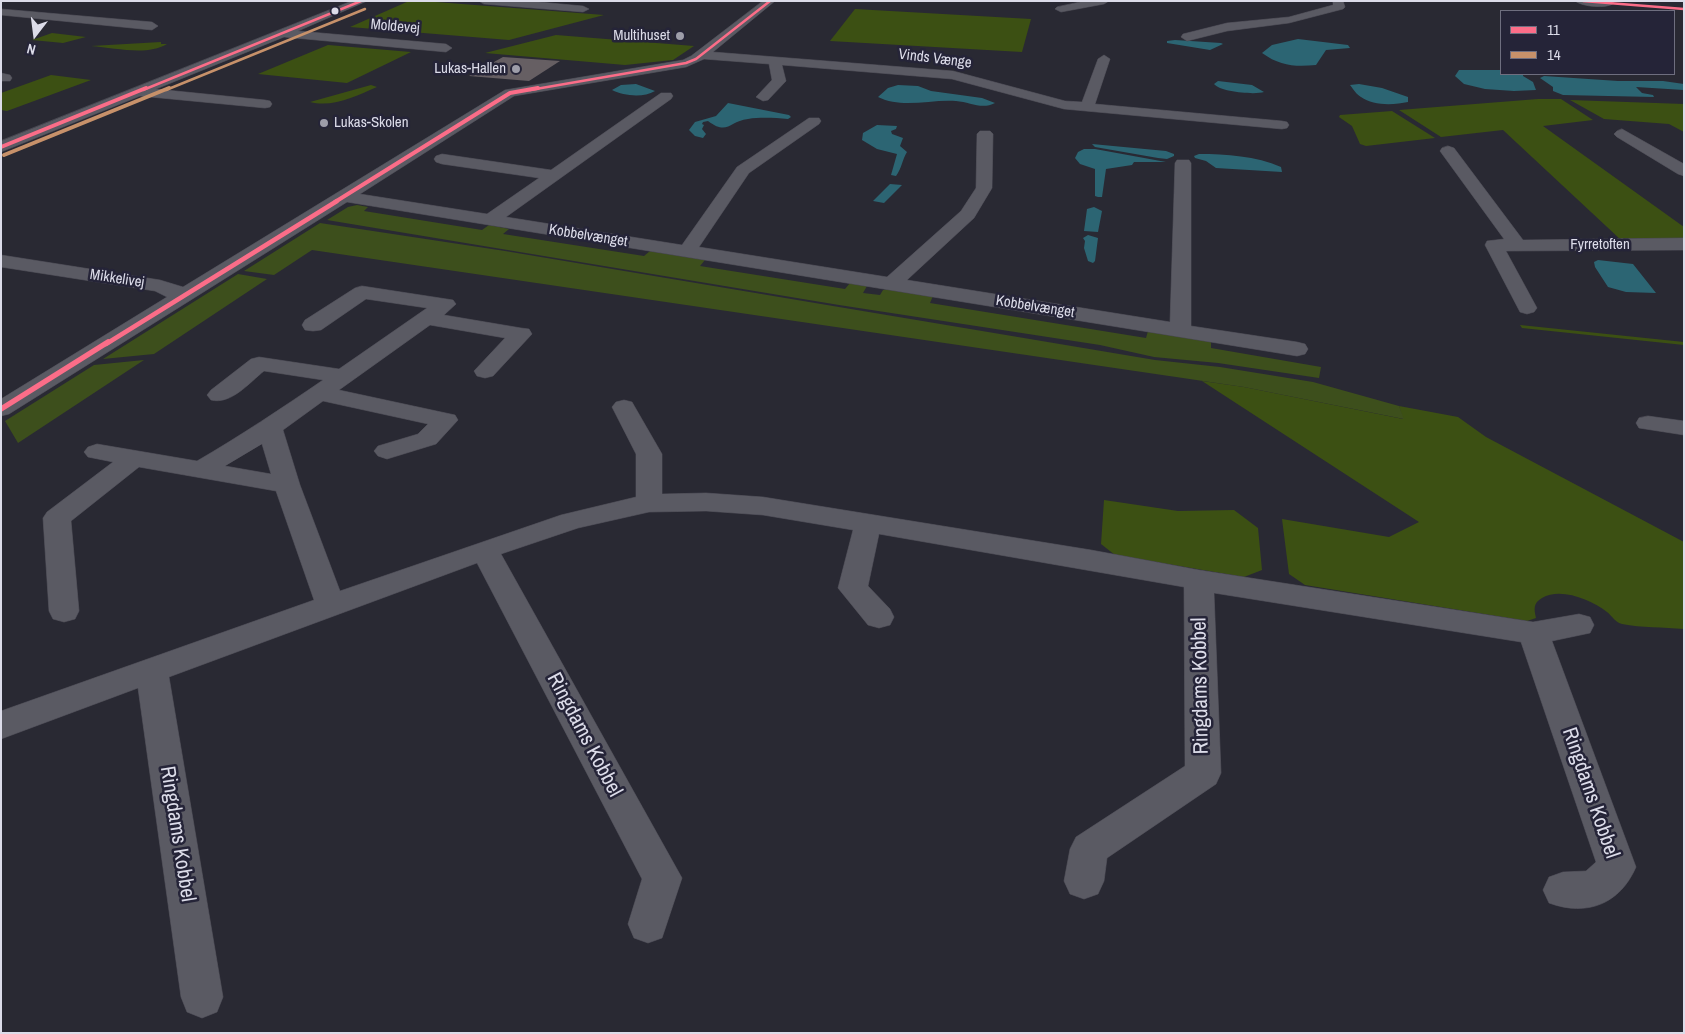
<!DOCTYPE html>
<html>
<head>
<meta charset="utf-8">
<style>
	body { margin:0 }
	#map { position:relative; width:1685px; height:1034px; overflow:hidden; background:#292933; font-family:"Archivo Narrow",sans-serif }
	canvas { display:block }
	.frame { position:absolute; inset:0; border:2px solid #dcdce9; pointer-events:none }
	.legend { position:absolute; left:1500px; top:10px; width:175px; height:65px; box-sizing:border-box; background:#252438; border:1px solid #6e6e7f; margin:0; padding:6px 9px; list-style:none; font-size:15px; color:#dcdce9 }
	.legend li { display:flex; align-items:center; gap:10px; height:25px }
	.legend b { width:25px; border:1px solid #6e6e7f }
	.north { position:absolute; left:10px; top:10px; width:50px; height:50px; -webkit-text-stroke:4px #252438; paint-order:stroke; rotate:195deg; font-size:14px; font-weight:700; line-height:20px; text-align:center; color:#dcdce9 }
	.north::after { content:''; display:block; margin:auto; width:18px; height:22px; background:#dcdce9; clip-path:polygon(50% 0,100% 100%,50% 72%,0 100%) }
</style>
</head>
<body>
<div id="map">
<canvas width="1685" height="1034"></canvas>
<div class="frame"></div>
<ul class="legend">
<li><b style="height:6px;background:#fb6d88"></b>11</li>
<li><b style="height:6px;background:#c7916a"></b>14</li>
</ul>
<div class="north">N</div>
</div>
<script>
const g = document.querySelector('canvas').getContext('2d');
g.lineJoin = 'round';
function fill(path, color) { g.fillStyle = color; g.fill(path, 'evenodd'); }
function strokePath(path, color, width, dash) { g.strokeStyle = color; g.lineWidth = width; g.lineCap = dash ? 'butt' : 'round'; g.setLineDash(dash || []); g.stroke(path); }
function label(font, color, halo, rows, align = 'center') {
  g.font = font + ' "Archivo Narrow",sans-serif'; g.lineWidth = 5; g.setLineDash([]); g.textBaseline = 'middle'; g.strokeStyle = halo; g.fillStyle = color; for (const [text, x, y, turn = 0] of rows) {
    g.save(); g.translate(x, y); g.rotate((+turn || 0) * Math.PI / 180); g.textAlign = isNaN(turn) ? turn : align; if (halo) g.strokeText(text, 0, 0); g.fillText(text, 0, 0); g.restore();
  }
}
fill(new Path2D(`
	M 409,1 L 423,1 L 604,15 L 509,40 L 350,27 Z
	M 855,9 L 1031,19 L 1022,52 L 830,41 Z
	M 52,33 L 86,37 L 63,43 L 32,40 Z
	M 556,35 L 694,46 L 673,60 L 625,65 L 485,53 Z
	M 161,42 L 161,44 L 167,44 C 147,56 116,48 91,46 Z
	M 328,45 L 411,52 L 347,83 L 258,74 Z
	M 51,75 L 91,80 L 7,111 L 1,110 L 1,93 Z
	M 371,85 L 377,87 C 356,96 333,108 310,102 Z
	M 1538,99 L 1561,99 L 1593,120 L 1543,126 L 1684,227 L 1684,239 L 1621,240 L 1503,130 L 1441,137 L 1399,110 Z
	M 1570,100 L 1684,104 L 1684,132 L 1669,124 L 1604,119 Z
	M 1392,111 L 1435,138 L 1366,146 L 1360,144 L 1352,126 L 1339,117 L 1340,115 Z
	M 1520,325 L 1684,342 L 1684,345 L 1522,328 Z
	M 1202,381 L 1244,387 L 1403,419 L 1399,406 L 1458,417 L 1486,437 L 1684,542 L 1684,629 C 1663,627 1642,628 1622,624 C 1616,623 1612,616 1607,612 C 1591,600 1561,587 1542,598 C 1533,603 1534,609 1536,618 L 1527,621 L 1305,585 L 1289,574 L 1282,519 L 1389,537 L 1419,522 Z
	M 1104,500 L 1178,511 L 1234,510 L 1258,528 L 1262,570 L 1244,577 L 1115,555 L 1101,544 Z`), '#3c5013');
fill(new Path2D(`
	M 357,205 L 368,207 L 364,211 L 482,230 L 489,225 L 509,229 L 503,234 L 644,256 L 650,251 L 705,260 L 700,266 L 845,289 L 850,283 L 867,286 L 863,293 L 880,295 L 883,290 L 888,289 L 933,296 L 930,303 L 1146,338 L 1148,331 L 1211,341 L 1211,348 L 1321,367 L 1319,378 L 1218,363 L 1154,357 L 1100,345 L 839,305 L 327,220 L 348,207 Z
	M 320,223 L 505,251 L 1155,360 L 1220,367 L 1313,382 L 1399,406 L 1404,419 L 1244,387 L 312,250 L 274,275 L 244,271 Z
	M 238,274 L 267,279 L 154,354 L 103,359 Z
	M 144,360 L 18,443 L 5,421 L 94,365 Z`), '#3d4f1c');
fill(new Path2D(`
	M 1298,39 L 1348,45 L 1350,48 L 1326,50 L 1316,65 C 1295,67 1280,66 1262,53 L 1272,45 Z
	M 1175,40 L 1221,43 L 1223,44 L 1210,50 L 1167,43 L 1167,41 Z
	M 1459,70 L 1501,70 L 1501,74 L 1523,74 L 1523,76 L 1533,82 L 1536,90 L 1514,91 L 1485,89 L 1464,84 L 1455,76 Z
	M 1544,76 L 1618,81 L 1663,81 L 1684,84 L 1684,90 L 1636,87 L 1642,93 L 1653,95 L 1654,97 L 1563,95 L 1553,91 L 1553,87 L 1540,78 Z
	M 1218,81 L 1252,85 L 1264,92 C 1255,95 1220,92 1214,84 Z
	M 636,84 L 655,91 C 643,98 624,96 612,90 L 621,85 Z
	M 1359,84 L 1382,88 L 1408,97 L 1408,102 C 1394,105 1373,106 1361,97 C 1357,95 1353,89 1350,85 Z
	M 898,85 L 918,86 L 931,91 L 982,98 L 995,103 C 982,110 970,102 956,101 C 931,99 902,109 878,97 L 888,88 Z
	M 728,103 L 789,115 L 791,117 L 788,119 C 775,118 761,117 748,119 C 729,121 728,136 708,121 L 703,122 L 702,124 L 704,125 L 702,129 L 706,134 L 703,138 L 695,136 L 689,130 L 695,122 L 716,116 Z
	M 877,125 L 897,126 L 896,129 L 891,131 L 892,134 L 903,138 L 900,146 L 907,152 C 902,160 902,168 896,176 L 891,175 L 897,154 L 877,149 L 862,140 L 863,133 Z
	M 1092,144 L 1166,151 L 1174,154 L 1174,156 L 1167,159 L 1158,158 L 1095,147 Z
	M 1084,149 L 1095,149 L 1166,162 L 1134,162 L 1132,165 L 1106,169 L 1102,197 L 1098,197 L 1095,196 L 1095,169 L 1080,164 L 1075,158 L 1078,152 Z
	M 1199,154 C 1226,154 1256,156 1281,167 L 1282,172 L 1216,168 L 1206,161 L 1195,158 L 1194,156 Z
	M 890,184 L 902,185 L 884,203 L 873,201 Z
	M 1094,207 L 1102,211 L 1098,232 L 1084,231 L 1087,209 Z
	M 1088,235 L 1098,238 L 1095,261 L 1093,263 L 1088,261 L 1084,248 L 1085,241 L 1083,238 Z
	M 1598,260 L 1633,264 L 1656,293 L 1626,292 L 1608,287 L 1595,267 L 1594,262 Z`), '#2c6573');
fill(new Path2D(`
	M 503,57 L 560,61 L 529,81 L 469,76 Z`), '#665f63');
const street = new Path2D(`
	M 352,1 L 367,1 L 298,31 L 446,44 L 452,48 L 446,52 L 284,37 L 156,89 L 265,100 L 270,101 L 272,104 L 270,107 L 265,108 L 140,96 L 1,152 L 1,141 Z
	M 479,1 L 528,1 L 583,6 L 589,9 L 583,12 L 484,4 Z
	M 763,1 L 775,1 L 713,52 L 953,71 L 1065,101 L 1082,102 L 1098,59 L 1104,55 L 1110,59 L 1095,104 L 1282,121 L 1287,122 L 1289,125 L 1287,128 L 1282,129 L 1064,109 L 952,79 L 782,65 L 786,81 L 768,100 L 763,101 L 756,97 L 772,80 L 769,64 L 704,59 L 686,67 L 514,96 L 360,194 L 487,214 L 539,178 L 442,164 L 436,162 L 434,159 L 436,156 L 442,154 L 551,170 L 661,93 L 671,93 L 673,96 L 671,99 L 506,217 L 682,245 L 737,167 L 809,118 L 819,118 L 821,121 L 819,124 L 749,173 L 699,247 L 887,277 L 961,211 L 976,188 L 977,134 L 980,131 L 990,131 L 993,134 L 992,188 L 974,218 L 907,280 L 1170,322 L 1175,163 L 1177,160 L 1189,160 L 1191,163 L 1191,326 L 1297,342 L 1305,344 L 1308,349 L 1305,354 L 1297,356 L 347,202 L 9,414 L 1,416 L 1,399 L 167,297 L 155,291 L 1,267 L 1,255 L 160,280 L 183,287 L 505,90 L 683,60 L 691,56 Z
	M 1085,1 L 1109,1 L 1104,4 L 1061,12 L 1055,9 L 1057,7 Z
	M 1333,1 L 1343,1 L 1345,7 L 1343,9 L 1289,23 L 1227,31 L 1187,41 L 1181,37 L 1183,34 L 1227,23 L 1289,17 L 1333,5 Z
	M 1575,1 L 1613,1 L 1614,3 C 1608,9 1582,7 1575,1 Z
	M 1,9 L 152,22 L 158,26 L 152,30 L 1,15 Z
	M 1,73 L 10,75 L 12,78 L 10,81 L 1,81 Z
	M 1622,129 L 1684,164 L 1684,176 L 1678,174 L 1617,137 L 1614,134 L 1617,131 Z
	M 1448,146 L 1454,148 L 1523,240 L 1684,238 L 1684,250 L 1506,251 L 1537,308 L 1534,312 L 1527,314 L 1520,312 L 1485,245 L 1487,241 L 1504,239 L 1440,151 L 1442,148 Z
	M 362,286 L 453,300 L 456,304 L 444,315 L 521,328 L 529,329 L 532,334 L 493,376 L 485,378 L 477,376 L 474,371 L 505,338 L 430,325 L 339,390 L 455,415 L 458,420 L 436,444 L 387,459 L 378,456 L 374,451 L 378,446 L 418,434 L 428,424 L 323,401 L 283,430 L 300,485 L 340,591 L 561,515 L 636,497 L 636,454 L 612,407 L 616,402 L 624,400 L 632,402 L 662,454 L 662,494 L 706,493 L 763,497 L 1091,550 L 1199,570 L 1533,622 L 1579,614 L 1590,617 L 1594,625 L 1590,633 L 1552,641 L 1636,867 C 1620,904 1587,917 1549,903 L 1543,890 L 1549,877 L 1563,872 L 1586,871 L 1596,862 L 1521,642 L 1214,593 L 1221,773 L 1216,784 L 1107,858 L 1104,881 L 1098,894 L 1084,899 L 1070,894 L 1064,881 L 1070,849 L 1076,837 L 1185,766 L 1184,587 L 879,534 L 868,586 L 890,609 L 894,617 L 890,625 L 879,628 L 868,625 L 838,588 L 853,530 L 763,515 L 706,511 L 649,512 L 578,528 L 501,554 L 682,878 L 662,938 L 648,943 L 634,938 L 628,924 L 642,879 L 477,563 L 169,677 L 223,997 L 217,1012 L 202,1018 L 187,1012 L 181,997 L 138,688 L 1,739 L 1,711 L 314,600 L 276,491 L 139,467 L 71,521 L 79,611 L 75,619 L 64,622 L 53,619 L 49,611 L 43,518 L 47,512 L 113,462 L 88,457 L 84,452 L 88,447 L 97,444 L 197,461 C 240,436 282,408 323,380 L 264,371 C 249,383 231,405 211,400 L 207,395 L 211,390 L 251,359 L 259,357 L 339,369 L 427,308 L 366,299 L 321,330 L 313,331 L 305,330 L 302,325 L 305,320 L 355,288 ZM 262,444 L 271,474 L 225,466 Z
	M 1648,416 L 1684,421 L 1684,435 L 1639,428 L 1636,423 L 1639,418 Z`);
strokePath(street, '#474650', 1);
fill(street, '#5a5a63');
strokePath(new Path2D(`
	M 1583,1 L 1684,9
	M 143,90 L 361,1
	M 530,90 L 686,63 L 696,59 L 770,1`), '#fb6d88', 2.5);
strokePath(new Path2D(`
	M 1,147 L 146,88
	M 335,202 L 510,93 L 538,88`), '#fb6d88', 4);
strokePath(new Path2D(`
	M 106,344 L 337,201`), '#fb6d88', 4.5);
strokePath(new Path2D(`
	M 1,409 L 108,342`), '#fb6d88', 5.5);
strokePath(new Path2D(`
	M 166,90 L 365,9`), '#c7916a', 2.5);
strokePath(new Path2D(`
	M 4,155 L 169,88`), '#c7916a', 4);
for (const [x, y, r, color] of [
	[335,11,4.5,"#dcdce9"],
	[680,36,5,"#9d9da9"],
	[516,69,5,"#9d9da9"],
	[324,123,5,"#9d9da9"]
]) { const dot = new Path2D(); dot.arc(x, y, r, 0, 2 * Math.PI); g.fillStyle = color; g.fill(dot); strokePath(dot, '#252438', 2); }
label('15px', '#dcdce9', '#252438', [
	["Moldevej",395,27,5],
	["Vinds Vænge",935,59,7],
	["Kobbelvænget",588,236,9],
	["Fyrretoften",1600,245],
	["Mikkelivej",117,279,9],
	["Kobbelvænget",1035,307,9]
]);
label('15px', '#dcdce9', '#252438', [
	["Multihuset",670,36],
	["Lukas-Hallen",506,69],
	["Lukas-Skolen",334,123,"left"]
], 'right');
label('21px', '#dcdce9', '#252438', [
	["Ringdams Kobbel",1201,686,-91],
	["Ringdams Kobbel",584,735,62],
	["Ringdams Kobbel",1590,793,71],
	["Ringdams Kobbel",177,834,81]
]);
</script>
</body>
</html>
